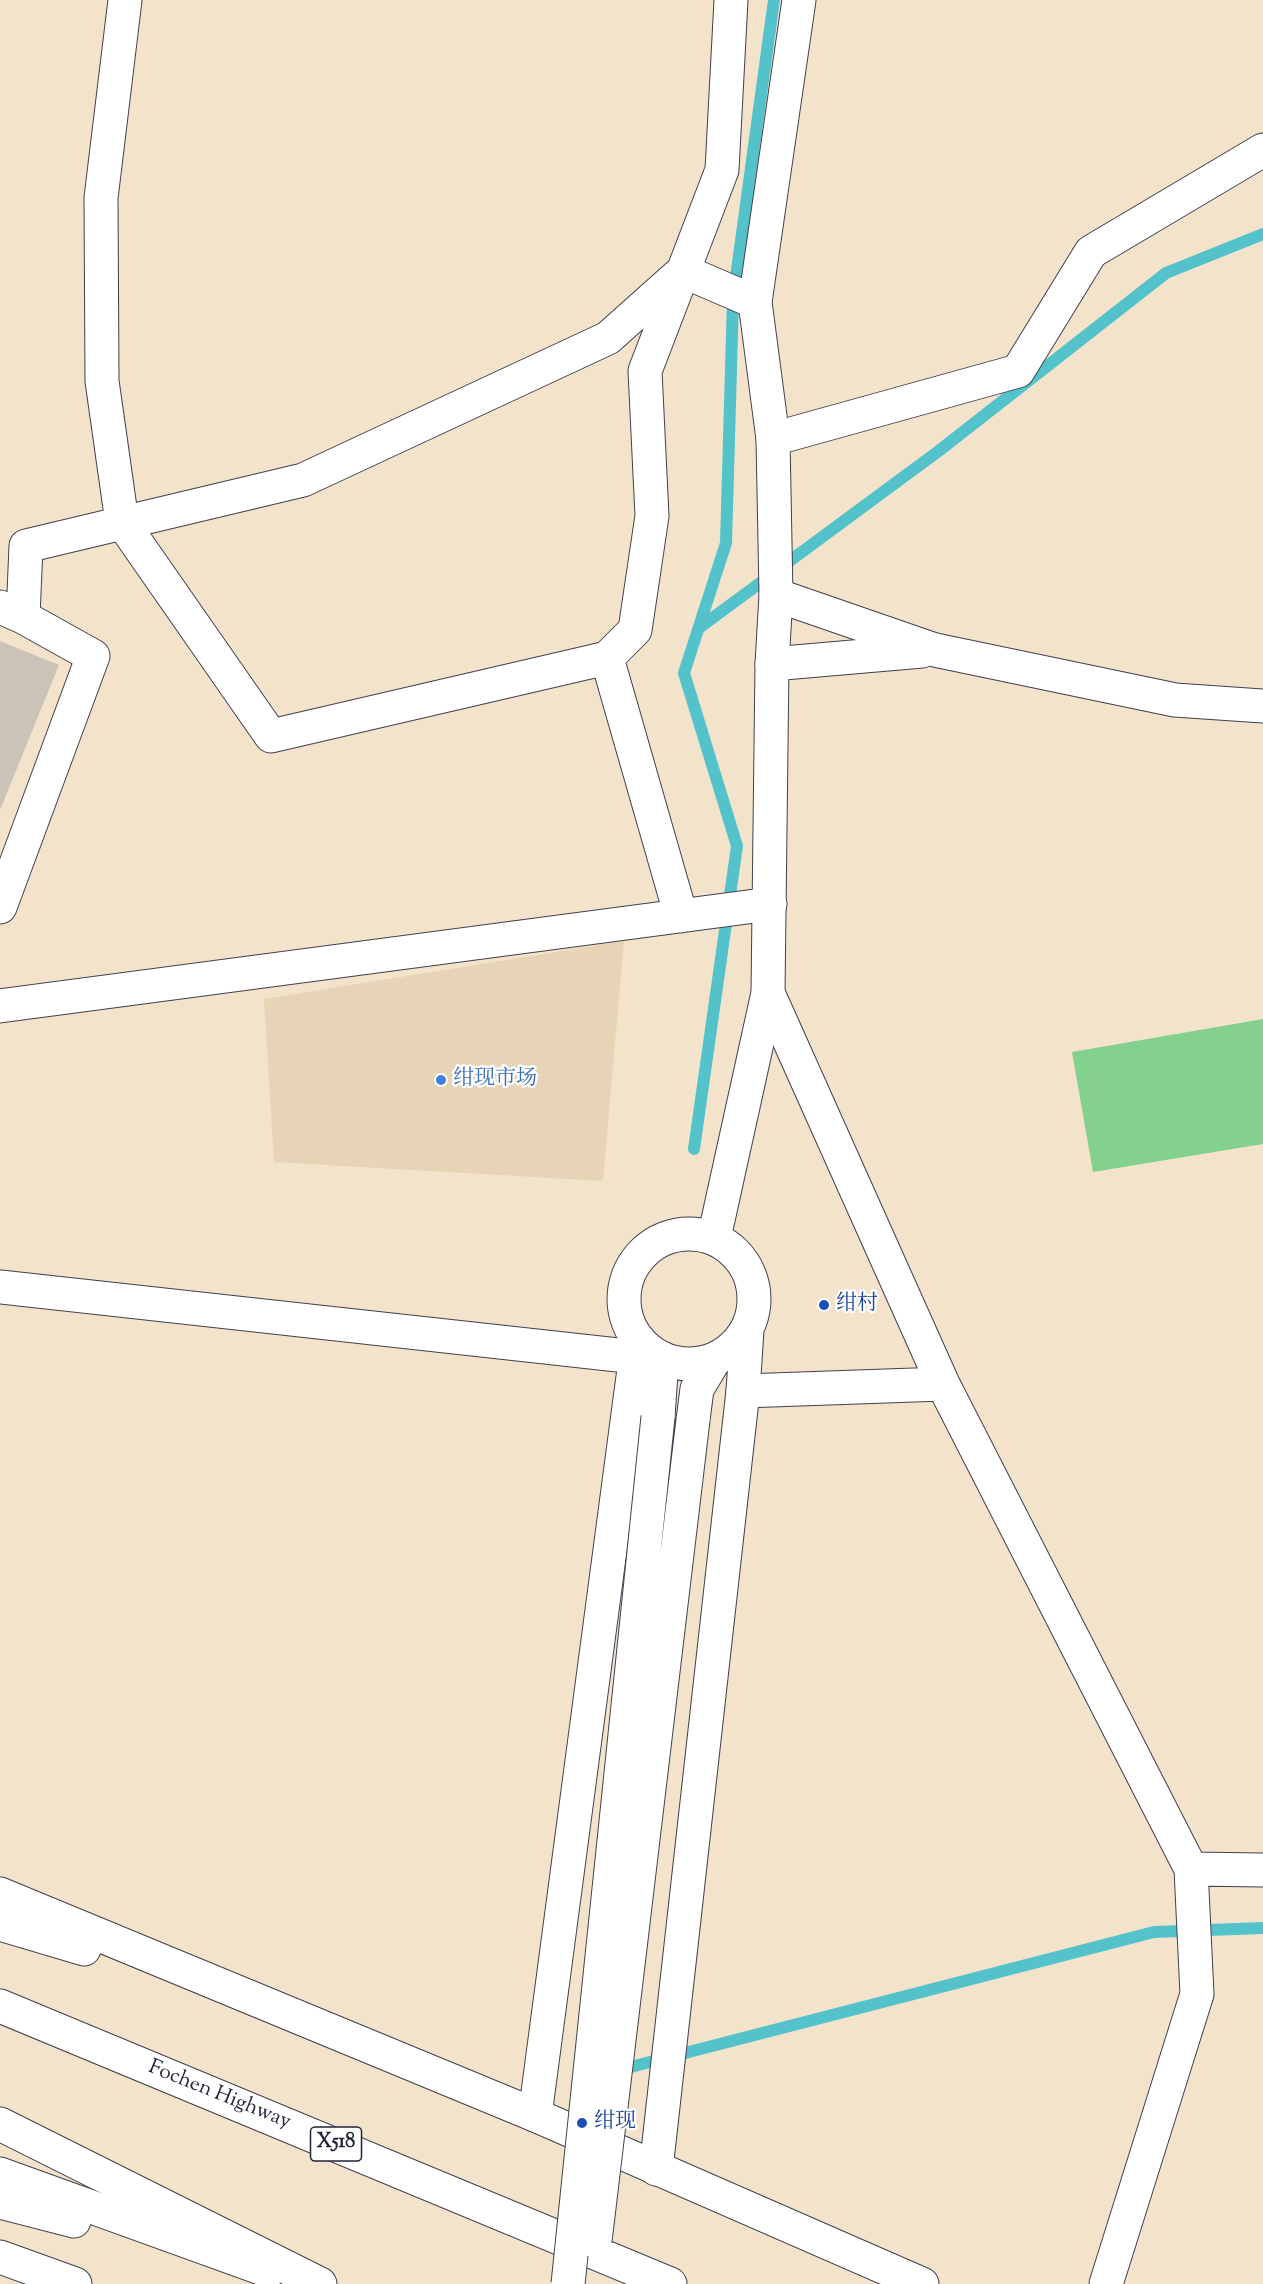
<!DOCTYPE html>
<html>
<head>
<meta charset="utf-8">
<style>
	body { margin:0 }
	canvas { display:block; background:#f3e3ca }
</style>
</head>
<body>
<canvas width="1263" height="2284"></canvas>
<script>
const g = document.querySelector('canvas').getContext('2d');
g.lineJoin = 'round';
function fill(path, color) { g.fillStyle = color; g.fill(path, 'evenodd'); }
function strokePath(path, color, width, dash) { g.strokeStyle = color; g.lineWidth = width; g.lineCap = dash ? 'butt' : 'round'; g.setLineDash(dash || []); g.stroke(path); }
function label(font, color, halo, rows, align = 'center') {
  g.font = font + ' "Sorts Mill Goudy","Noto Serif SC",serif'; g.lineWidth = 4.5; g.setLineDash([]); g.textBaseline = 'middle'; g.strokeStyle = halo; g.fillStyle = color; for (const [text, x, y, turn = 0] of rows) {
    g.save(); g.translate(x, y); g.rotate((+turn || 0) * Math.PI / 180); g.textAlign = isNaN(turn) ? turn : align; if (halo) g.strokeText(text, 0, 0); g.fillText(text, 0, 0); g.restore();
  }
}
fill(new Path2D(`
	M 624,941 L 603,1181 L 274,1162 L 264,999 Z`), '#e7d4b7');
fill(new Path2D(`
	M 0,641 L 59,665 L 0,810 Z`), '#cbc3b8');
fill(new Path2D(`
	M 1263,1019 L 1263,1144 L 1093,1172 L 1072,1052 Z`), '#84d08e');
strokePath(new Path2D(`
	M 699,628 L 940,450 L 1166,273 L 1263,234
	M 694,1149 L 737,846 L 684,673 L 726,543 L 733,299 L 774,0
	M 619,2070 L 1154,1932 L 1263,1928`), '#54c2cb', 12);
const minor = new Path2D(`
	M 125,0 L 101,198 L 102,381 L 122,522 L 271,736 L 607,658 L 681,916
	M 773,439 L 1018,371 L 1091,252 L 1263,150
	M 776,595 L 935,650 L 1175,700 L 1263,706
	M 0,607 L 23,617 L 26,546 L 303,480 L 608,338 L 683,271 L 755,302
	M 607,658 L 635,630 L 652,516 L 645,371 L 722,170 L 731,0
	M 772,664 L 922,651
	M 0,907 L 93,656 L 23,617
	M 768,993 L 943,1384
	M 0,1006 L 770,904
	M 0,1287 L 636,1357
	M 743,1391 L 943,1384 L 1191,1869 L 1197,1994 L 1106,2284
	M 1191,1869 L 1263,1870`);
const secondary = new Path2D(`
	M624 1299a65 65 0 1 1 130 0a65 65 0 1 1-130 0Z
	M 714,1238 L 768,993 L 772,664 L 776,595 L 773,439 L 755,302 L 799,0
	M 658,1417 L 662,1358
	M 693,1420 L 697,1389 L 715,1359
	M 535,2115 L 638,1339
	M 656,2169 L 743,1391 L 747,1330`);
const trunk = new Path2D(`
	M 0,1894 L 535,2115 L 922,2284
	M 0,1924 L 84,1949
	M 0,2006 L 670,2284
	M 0,2174 L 269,2271
	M 0,2202 L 74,2221
	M 0,2257 L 75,2284`);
const motorway = new Path2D(`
	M 0,2124 L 320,2284`);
strokePath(minor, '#413f50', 35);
strokePath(secondary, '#413f50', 35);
strokePath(trunk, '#413f50', 35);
strokePath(motorway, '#413f50', 35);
strokePath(minor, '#fff', 33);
strokePath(secondary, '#fff', 33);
strokePath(trunk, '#fff', 33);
strokePath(motorway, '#fff', 33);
const secondaryBridge = new Path2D(`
	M 595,2241 L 693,1420
	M 568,2284 L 658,1417`);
strokePath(secondaryBridge, '#413f50', 35, []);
strokePath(secondaryBridge, '#fff', 33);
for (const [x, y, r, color] of [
	[441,1080,6,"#3f7fe0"],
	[824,1305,6,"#1a4fb4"],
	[582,2123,6,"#1a4fb4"]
]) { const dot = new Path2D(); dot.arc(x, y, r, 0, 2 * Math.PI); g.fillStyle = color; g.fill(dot); strokePath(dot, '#fff', 2); }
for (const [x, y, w] of [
	[336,2144,51]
]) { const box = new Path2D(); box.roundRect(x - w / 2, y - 17, w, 34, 4.5); g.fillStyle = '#fff'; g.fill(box); strokePath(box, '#22223b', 1.5); }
label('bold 20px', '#22223b', null, [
	["X518",336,2144]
]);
label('21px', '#366cbe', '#fff', [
	["绀现市场",453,1080]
], 'left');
label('21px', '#164399', '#fff', [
	["绀村",836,1305],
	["绀现",594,2123]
], 'left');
label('21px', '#22223b', '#fff', [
	["Fochen Highway",219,2096,22]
]);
</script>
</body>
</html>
